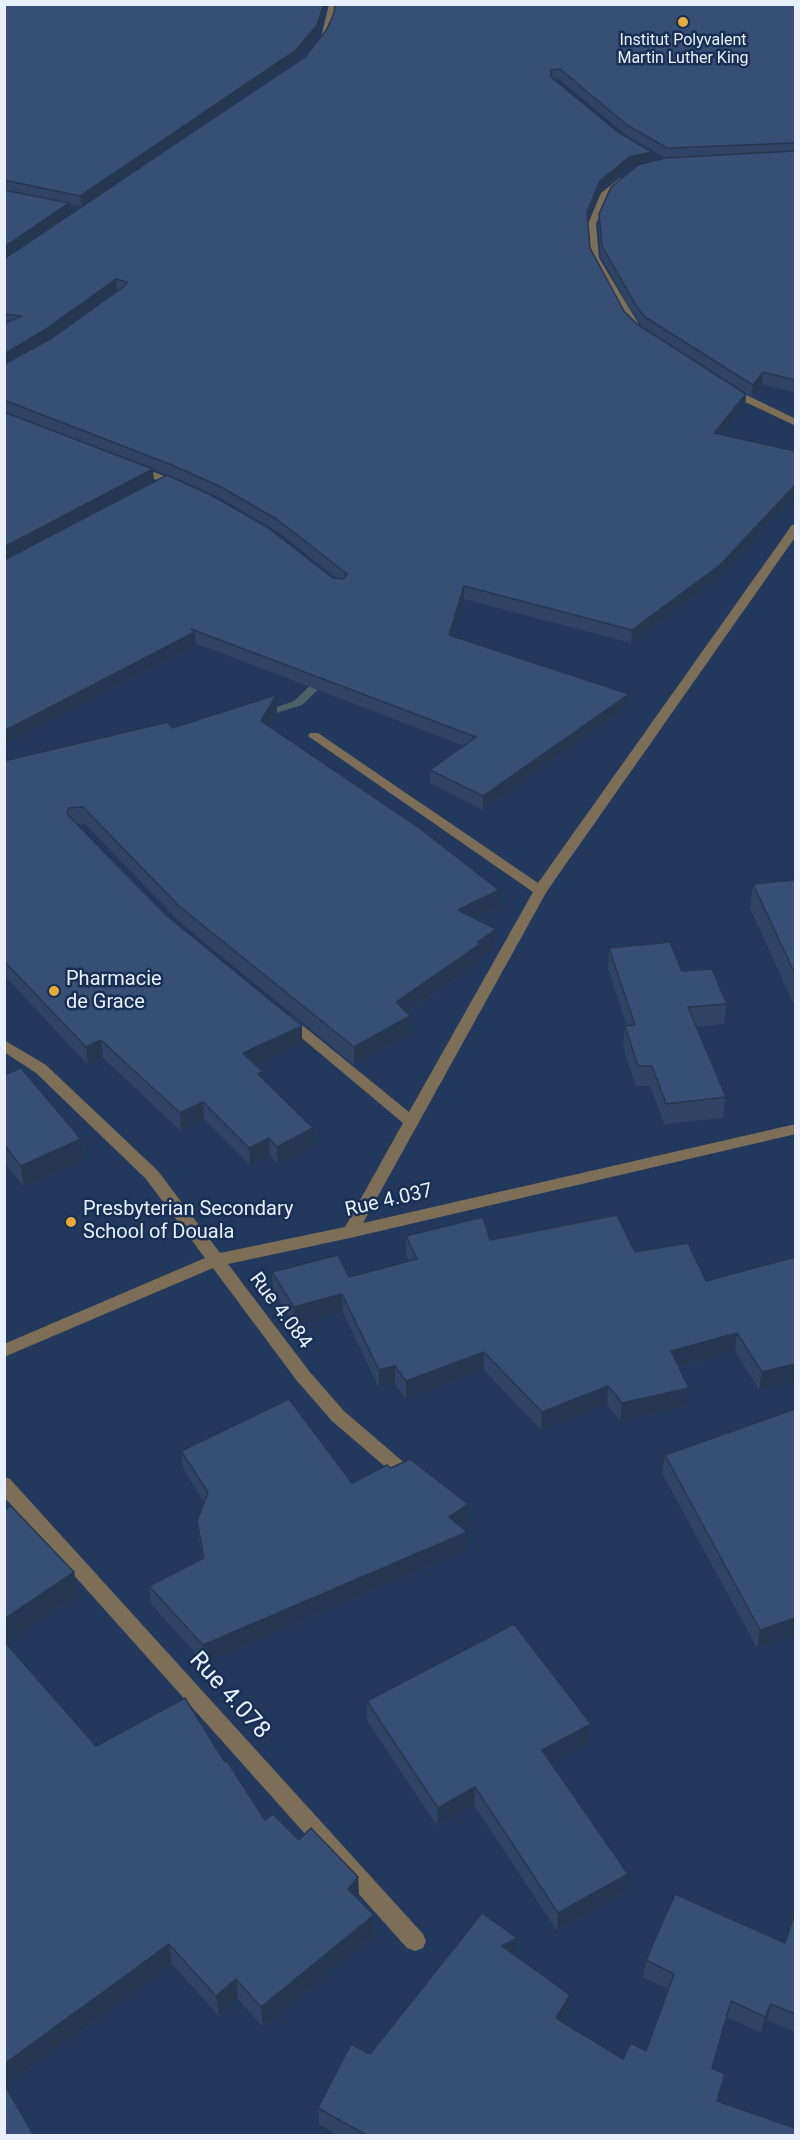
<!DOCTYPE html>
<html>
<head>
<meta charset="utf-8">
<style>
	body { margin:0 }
	#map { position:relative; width:800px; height:2140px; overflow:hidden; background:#22395d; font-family:Roboto,sans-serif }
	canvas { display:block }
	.frame { position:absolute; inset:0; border:6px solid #e8f0ff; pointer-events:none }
</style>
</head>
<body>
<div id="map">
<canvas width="800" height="2140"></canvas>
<div class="frame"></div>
</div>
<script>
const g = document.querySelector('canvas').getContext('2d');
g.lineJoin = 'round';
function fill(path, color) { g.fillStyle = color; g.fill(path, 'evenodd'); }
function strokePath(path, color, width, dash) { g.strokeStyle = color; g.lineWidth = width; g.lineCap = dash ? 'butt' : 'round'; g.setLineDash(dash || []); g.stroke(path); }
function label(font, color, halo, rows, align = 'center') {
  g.font = font + ' Roboto,sans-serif'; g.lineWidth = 5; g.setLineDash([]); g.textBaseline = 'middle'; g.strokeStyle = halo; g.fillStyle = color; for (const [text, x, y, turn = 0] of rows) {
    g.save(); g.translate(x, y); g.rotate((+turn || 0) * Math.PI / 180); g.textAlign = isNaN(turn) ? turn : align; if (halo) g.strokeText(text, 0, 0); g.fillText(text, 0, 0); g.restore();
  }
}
fill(new Path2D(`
	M 327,672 L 331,673 L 331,677 L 302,705 L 261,718 L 255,715 L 294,701 L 323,673 Z`), '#4a6267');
fill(new Path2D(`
	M 329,4 L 336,4 L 330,33 L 322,46 L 316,46 L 322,33 Z
	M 620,178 L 627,180 L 608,196 L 596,224 L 599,258 L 641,328 L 636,331 L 625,321 L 591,258 L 588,224 L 601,193 Z
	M 724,388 L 732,388 L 796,419 L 796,426 L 724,392 Z
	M 136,465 L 184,484 L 185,486 L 180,489 L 176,488 L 132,470 L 132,466 Z
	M 796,524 L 796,536 L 547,891 L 363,1223 L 796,1124 L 796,1134 L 350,1238 L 228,1264 L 309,1371 L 344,1411 L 408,1466 L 411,1471 L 408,1476 L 402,1478 L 396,1476 L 332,1421 L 297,1381 L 213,1268 L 4,1357 L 4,1344 L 205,1258 L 146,1179 L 36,1073 L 4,1052 L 4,1040 L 46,1065 L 158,1171 L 220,1253 L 345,1227 L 403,1123 L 279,1019 L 286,1014 L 291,1016 L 409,1112 L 533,892 L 308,736 L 310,733 L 318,733 L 538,883 L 792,525 Z
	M 4,1477 L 10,1479 L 423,1934 L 426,1941 L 423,1948 L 415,1951 L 407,1948 L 4,1497 Z`), '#7d6e57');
fill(new Path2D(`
	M 4,4 L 327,4 L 317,35 L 296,59 L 82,207 L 69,204 L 70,214 L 305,57 L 795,4 L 795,393 L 762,384 L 752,397 L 644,328 L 636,319 L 601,257 L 598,224 L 599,214 L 637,165 L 629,167 L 600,191 L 587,220 L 590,248 L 624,311 L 637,324 L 746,394 L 745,406 L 721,435 L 795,451 L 795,496 L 719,578 L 631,643 L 464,599 L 453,636 L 629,694 L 628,707 L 483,810 L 430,783 L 430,770 L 464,746 L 195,643 L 196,645 L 4,745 L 4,412 L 154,481 L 48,537 L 336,578 L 278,532 L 222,499 L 173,477 L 4,412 ZM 554,79 L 559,79 L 626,135 L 665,158 L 651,161 L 652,152 L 618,132 ZM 117,290 L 118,291 L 52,338 L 43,343 Z
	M 276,695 L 277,712 L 269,726 L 498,907 L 475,919 L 496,929 L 495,947 L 480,958 L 480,961 L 407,1013 L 410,1016 L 410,1034 L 354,1065 L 181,923 L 85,824 L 77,825 L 166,915 L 302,1043 L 256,1065 L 264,1079 L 314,1146 L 278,1164 L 270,1156 L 250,1165 L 204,1119 L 181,1131 L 103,1058 L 88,1065 L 4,975 L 4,761 L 172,728 Z
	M 795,880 L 795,1007 L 750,908 L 753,884 Z
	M 609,948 L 682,971 L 727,1004 L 724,1024 L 696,1027 L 726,1097 L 723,1118 L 664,1124 L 650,1086 L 636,1086 L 623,1047 L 625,1026 L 627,1026 L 608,969 Z
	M 4,1075 L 81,1139 L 84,1160 L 24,1187 L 4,1162 Z
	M 406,1236 L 490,1240 L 635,1252 L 706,1281 L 795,1257 L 759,1390 L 735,1351 L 679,1367 L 686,1406 L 620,1421 L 607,1404 L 541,1430 L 484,1370 L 406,1399 L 395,1384 L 379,1388 L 343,1312 L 295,1325 L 273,1290 L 272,1272 L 349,1277 L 409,1261 L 406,1254 Z
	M 181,1451 L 352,1483 L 467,1522 L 461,1527 L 466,1550 L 204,1663 L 151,1604 L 149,1586 L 203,1558 L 199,1540 L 197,1521 L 204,1502 L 183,1469 Z
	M 665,1455 L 795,1634 L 757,1648 L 662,1473 Z
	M 4,1510 L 74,1572 L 78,1594 L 6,1643 L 96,1746 L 225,1762 L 265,1820 L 358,1877 L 359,1897 L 358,1898 L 374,1935 L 263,2027 L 238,1999 L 219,2016 L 172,1964 L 6,2086 L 4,2136 Z
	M 367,1701 L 591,1724 L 589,1742 L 551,1763 L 625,1892 L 557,1931 L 474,1805 L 437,1826 L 367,1720 Z
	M 795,1912 L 795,2032 L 767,2020 L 761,2033 L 727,2017 L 713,2069 L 722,2090 L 718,2102 L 795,2136 L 340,2136 L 319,2124 L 318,2108 L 370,2054 L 482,1913 L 516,1954 L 515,1955 L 569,2012 L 562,2022 L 623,2059 L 646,2051 L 668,1989 L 643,1977 L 646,1960 L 785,1943 Z`), '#2f4365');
fill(new Path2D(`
	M 324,4 L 327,4 L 317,35 L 296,59 L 82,207 L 80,196 Z
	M 652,152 L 651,162 L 629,167 L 600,191 L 586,223 L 587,212 L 600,181 L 629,157 Z
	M 69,203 L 70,214 L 4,259 L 4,247 Z
	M 116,279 L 117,290 L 45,342 L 4,366 L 4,354 Z
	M 763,372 L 762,384 L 752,397 L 753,385 Z
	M 746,394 L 745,406 L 713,445 L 714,433 Z
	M 153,469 L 154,481 L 4,560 L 4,547 Z
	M 795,485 L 795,496 L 719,578 L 631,643 L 632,630 Z
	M 464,586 L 464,599 L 449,648 L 449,635 Z
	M 195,632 L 196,645 L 4,745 L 4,731 Z
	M 629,694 L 628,707 L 483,810 L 483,796 Z
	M 276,695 L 277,712 L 262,738 L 261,721 Z
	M 499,890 L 498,907 L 458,928 L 458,910 Z
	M 496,929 L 495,947 L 480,958 L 480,961 L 396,1020 L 396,1002 Z
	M 410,1016 L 410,1034 L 354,1065 L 354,1047 Z
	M 302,1026 L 302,1043 L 244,1071 L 243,1053 Z
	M 101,1040 L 103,1058 L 88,1065 L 86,1047 Z
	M 263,1072 L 264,1090 L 258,1074 Z
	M 203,1102 L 204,1119 L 181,1131 L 180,1113 Z
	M 313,1128 L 314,1146 L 278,1164 L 277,1147 Z
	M 269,1138 L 270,1156 L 250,1165 L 249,1148 Z
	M 81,1139 L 84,1160 L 24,1187 L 21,1166 Z
	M 342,1294 L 343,1312 L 295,1325 L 294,1307 Z
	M 737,1333 L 735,1351 L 669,1369 L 671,1351 Z
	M 484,1352 L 484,1370 L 406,1399 L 406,1381 Z
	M 795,1364 L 795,1381 L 759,1390 L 762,1372 Z
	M 395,1366 L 395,1384 L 379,1388 L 379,1370 Z
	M 608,1386 L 607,1404 L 541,1430 L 542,1412 Z
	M 689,1388 L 686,1406 L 620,1421 L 622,1403 Z
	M 468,1504 L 467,1522 L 449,1536 L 449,1517 Z
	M 467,1532 L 466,1550 L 204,1663 L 203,1645 Z
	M 74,1572 L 78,1594 L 4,1644 L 4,1619 Z
	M 795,1618 L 795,1634 L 757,1648 L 760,1630 Z
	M 591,1724 L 589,1742 L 541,1769 L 542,1750 Z
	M 475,1787 L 474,1805 L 437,1826 L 438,1808 Z
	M 628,1874 L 625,1892 L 557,1931 L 558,1913 Z
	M 358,1877 L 359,1897 L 348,1909 L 348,1889 Z
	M 374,1915 L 374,1935 L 263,2027 L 261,2007 Z
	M 517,1938 L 516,1954 L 501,1963 L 502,1946 Z
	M 169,1944 L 172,1964 L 4,2087 L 4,2064 Z
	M 236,1979 L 238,1999 L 219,2016 L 216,1996 Z
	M 570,1995 L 569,2012 L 555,2034 L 556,2018 Z
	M 731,2001 L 727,2017 L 709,2084 L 712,2068 Z
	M 771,2004 L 767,2020 L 761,2033 L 765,2017 Z
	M 725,2074 L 722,2090 L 713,2117 L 717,2101 Z`), '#263752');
const building = new Path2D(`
	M 4,4 L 324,4 L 317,25 L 296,50 L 80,196 L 4,180 Z
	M 335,4 L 795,4 L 795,143 L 667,148 L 627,125 L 560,69 L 551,70 L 551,77 L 618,132 L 652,152 L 629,157 L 600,181 L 587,212 L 590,248 L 624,311 L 637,324 L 746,394 L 714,433 L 795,451 L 795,485 L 720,565 L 632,630 L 464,586 L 449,635 L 629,694 L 483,796 L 430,770 L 476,737 L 191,629 L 195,632 L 4,731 L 4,560 L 167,475 L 211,495 L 267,527 L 333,578 L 343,579 L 347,574 L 278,520 L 221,487 L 172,465 L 4,400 L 4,364 L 52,338 L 126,285 L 127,282 L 116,279 L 43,331 L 4,354 L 4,323 L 22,316 L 4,314 L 4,259 L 305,57 L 327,29 L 334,13 Z
	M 795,151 L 795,380 L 763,372 L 753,385 L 645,317 L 637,307 L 602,246 L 599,214 L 611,187 L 638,165 L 665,158 Z
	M 4,190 L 69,203 L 4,247 Z
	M 4,412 L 153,469 L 4,547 Z
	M 276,695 L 261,721 L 418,827 L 499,890 L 458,910 L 496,929 L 478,942 L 480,944 L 396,1002 L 410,1016 L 354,1047 L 179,906 L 83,807 L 69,808 L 67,813 L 69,816 L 166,915 L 302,1026 L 243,1053 L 263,1072 L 258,1074 L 313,1128 L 277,1147 L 269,1138 L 249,1148 L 203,1102 L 180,1113 L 101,1040 L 86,1047 L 4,961 L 4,761 L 168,722 L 172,728 Z
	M 795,880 L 795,974 L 753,884 Z
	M 670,942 L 682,971 L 712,969 L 727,1004 L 688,1007 L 726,1097 L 666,1104 L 652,1066 L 638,1066 L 625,1026 L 635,1025 L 609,948 Z
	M 21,1068 L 81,1139 L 21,1166 L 4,1145 L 4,1075 Z
	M 617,1215 L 635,1252 L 688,1243 L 706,1281 L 795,1257 L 795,1364 L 762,1372 L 737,1333 L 671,1351 L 689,1388 L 622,1403 L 608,1386 L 542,1412 L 484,1352 L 406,1381 L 395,1366 L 379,1370 L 342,1294 L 294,1307 L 272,1272 L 338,1255 L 349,1277 L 417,1259 L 406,1236 L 483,1217 L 490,1240 Z
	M 289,1399 L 352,1483 L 387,1465 L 391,1468 L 410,1459 L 468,1504 L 449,1517 L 467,1532 L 203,1645 L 149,1586 L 204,1558 L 197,1521 L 208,1492 L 181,1451 Z
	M 795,1409 L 795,1618 L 760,1630 L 665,1455 Z
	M 11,1506 L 74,1572 L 4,1619 L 4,1510 Z
	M 514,1624 L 591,1724 L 542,1750 L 628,1874 L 558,1913 L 475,1787 L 438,1808 L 367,1701 Z
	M 4,1641 L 96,1746 L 185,1698 L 225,1762 L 227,1761 L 265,1820 L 273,1814 L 299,1840 L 311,1828 L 358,1877 L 348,1889 L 374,1915 L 261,2007 L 236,1979 L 216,1996 L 169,1944 L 4,2064 Z
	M 675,1894 L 785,1943 L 795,1912 L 795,2014 L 771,2004 L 765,2017 L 731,2001 L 712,2068 L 725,2074 L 717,2101 L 795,2128 L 795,2136 L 368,2136 L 318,2108 L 351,2044 L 370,2054 L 482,1913 L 517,1938 L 502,1946 L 570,1995 L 556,2018 L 623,2059 L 631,2043 L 646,2051 L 674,1974 L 646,1960 Z
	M 4,2084 L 34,2136 L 4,2136 Z`);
fill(building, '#374e75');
strokePath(building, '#263752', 1.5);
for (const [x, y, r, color] of [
	[683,22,6,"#e8ab37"],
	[54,991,6,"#e8ab37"],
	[71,1222,6,"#e8ab37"]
]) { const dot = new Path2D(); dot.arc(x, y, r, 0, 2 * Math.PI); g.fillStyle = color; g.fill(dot); strokePath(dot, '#182e52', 2); }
label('16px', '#e8f0ff', '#182e52', [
	["Institut Polyvalent",683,41],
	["Martin Luther King",683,59]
]);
label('20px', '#e8f0ff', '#182e52', [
	["Pharmacie",66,980],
	["de Grace",66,1003],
	["Presbyterian Secondary",83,1210],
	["School of Douala",83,1233]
], 'left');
label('20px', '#e8f0ff', '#182e52', [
	["Rue 4.037",389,1201,-13],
	["Rue 4.084",280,1311,53]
]);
label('24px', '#e8f0ff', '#182e52', [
	["Rue 4.078",229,1696,48]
]);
</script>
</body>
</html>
